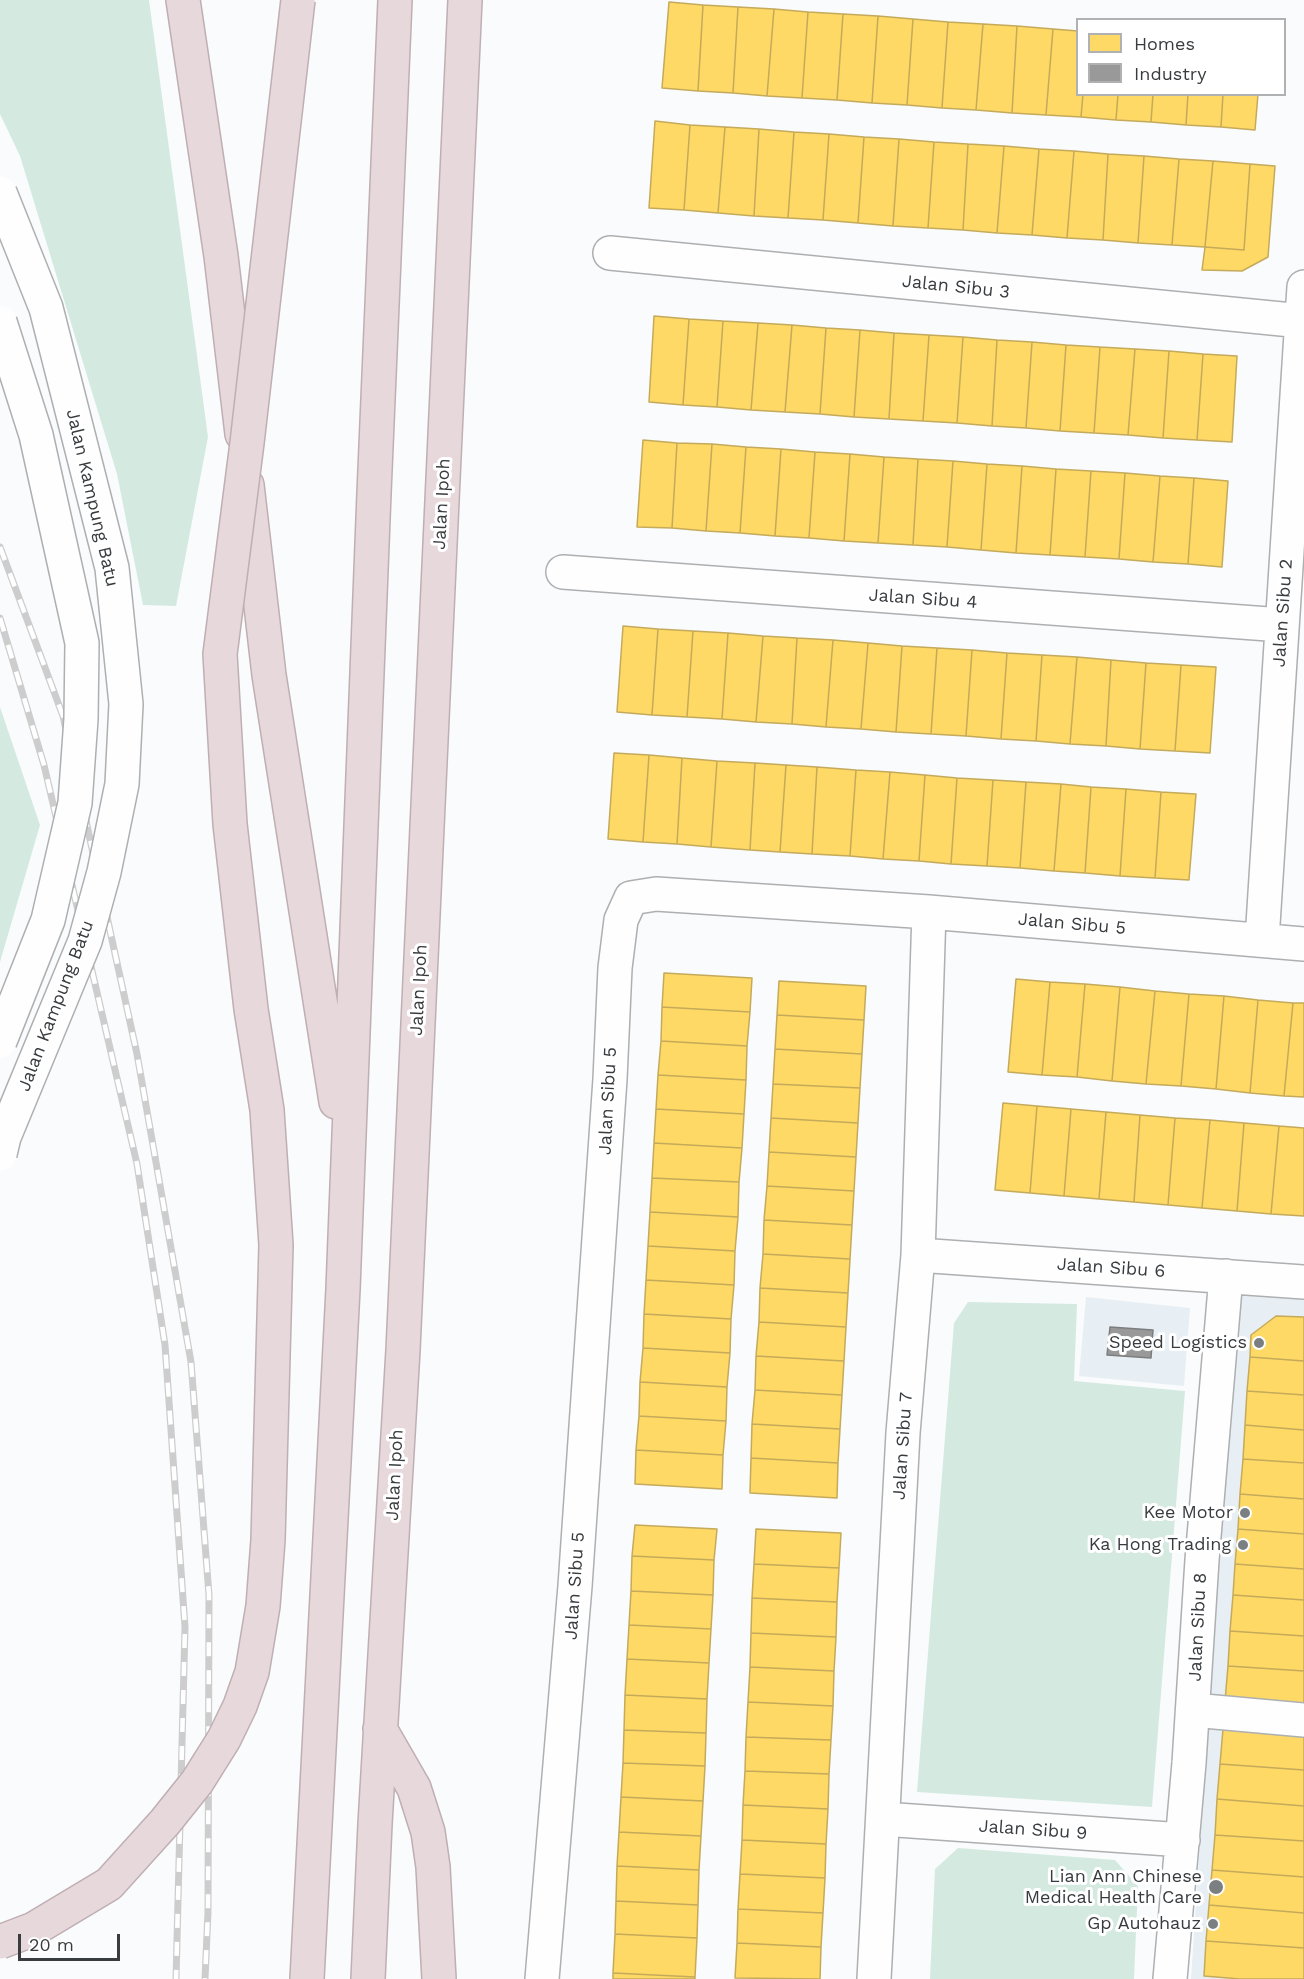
<!DOCTYPE html>
<html>
<head>
<meta charset="utf-8">
<style>
	body { margin:0 }
	#map { position:relative; width:1304px; height:1979px; overflow:hidden; background:#f9fbfd; font-family:"Work Sans",sans-serif }
	canvas { display:block }
	.legend { position:absolute; left:1076px; top:18px; width:210px; height:78px; box-sizing:border-box; background:#fff; border:2px solid #b0b1b2; margin:0; padding:8px 10px; list-style:none; font-size:18px; color:#393c3f }
	.legend li { display:flex; align-items:center; gap:12px; height:30px }
	.legend b { width:30px; border:2px solid #b0b1b2 }
	.scale { position:absolute; left:18px; top:1934px; width:102px; height:27px; box-sizing:border-box; border:3px solid #393c3f; border-top:0; padding-left:8px; font-size:18px; line-height:21px; white-space:nowrap; color:#393c3f; -webkit-text-stroke:4px #fff; paint-order:stroke }
</style>
</head>
<body>
<div id="map">
<canvas width="1304" height="1979"></canvas>
<ul class="legend">
<li><b style="height:16px;background:#ffd966"></b>Homes</li>
<li><b style="height:16px;background:#999"></b>Industry</li>
</ul>
<div class="scale">20 m</div>
</div>
<script>
const g = document.querySelector('canvas').getContext('2d');
g.lineJoin = 'round';
function fill(path, color) { g.fillStyle = color; g.fill(path, 'evenodd'); }
function strokePath(path, color, width, dash) { g.strokeStyle = color; g.lineWidth = width; g.lineCap = dash ? 'butt' : 'round'; g.setLineDash(dash || []); g.stroke(path); }
function label(font, color, halo, rows, align = 'center') {
  g.font = font + ' "Work Sans",sans-serif'; g.lineWidth = 6; g.setLineDash([]); g.textBaseline = 'middle'; g.strokeStyle = halo; g.fillStyle = color; for (const [text, x, y, turn = 0] of rows) {
    g.save(); g.translate(x, y); g.rotate((+turn || 0) * Math.PI / 180); g.textAlign = isNaN(turn) ? turn : align; if (halo) g.strokeText(text, 0, 0); g.fillText(text, 0, 0); g.restore();
  }
}
fill(new Path2D(`
	M 1236,1289 L 1304,1294 L 1304,1979 L 1191,1979 Z
	M 1086,1297 L 1190,1308 L 1184,1386 L 1079,1376 Z`), '#e8eff4');
fill(new Path2D(`
	M 0,0 L 149,0 L 208,437 L 176,606 L 143,605 L 117,474 L 20,156 L 0,114 Z
	M 0,707 L 40,825 L 0,962 Z
	M 968,1302 L 1077,1304 L 1074,1381 L 1185,1391 L 1152,1807 L 917,1792 L 954,1323 Z
	M 958,1848 L 1115,1860 L 1138,1886 L 1134,1979 L 930,1979 L 935,1869 Z`), '#d4eae0');
const homes = new Path2D(`
	M 669,2 L 703,5 L 698,91 L 662,88 Z
	M 703,5 L 738,7 L 733,93 L 698,91 Z
	M 738,7 L 774,9 L 767,96 L 733,93 Z
	M 774,9 L 808,12 L 802,98 L 767,96 Z
	M 808,12 L 843,14 L 837,100 L 802,98 Z
	M 843,14 L 878,16 L 872,103 L 837,100 Z
	M 878,16 L 913,19 L 907,105 L 872,103 Z
	M 913,19 L 948,22 L 942,108 L 907,105 Z
	M 948,22 L 983,24 L 976,110 L 942,108 Z
	M 983,24 L 1017,26 L 1012,113 L 976,110 Z
	M 1017,26 L 1053,29 L 1046,115 L 1012,113 Z
	M 1053,29 L 1078,31 L 1078,94 L 1083,94 L 1081,117 L 1046,115 Z
	M 1083,94 L 1118,94 L 1116,120 L 1081,117 Z
	M 1118,94 L 1153,94 L 1151,122 L 1116,120 Z
	M 1153,94 L 1188,94 L 1186,125 L 1151,122 Z
	M 1188,94 L 1223,94 L 1221,127 L 1186,125 Z
	M 1223,94 L 1258,94 L 1255,130 L 1221,127 Z
	M 655,121 L 690,125 L 684,210 L 649,208 Z
	M 690,125 L 725,127 L 718,213 L 684,210 Z
	M 725,127 L 759,129 L 754,216 L 718,213 Z
	M 759,129 L 794,132 L 788,218 L 754,216 Z
	M 794,132 L 829,134 L 823,220 L 788,218 Z
	M 829,134 L 864,137 L 858,223 L 823,220 Z
	M 864,137 L 899,139 L 893,226 L 858,223 Z
	M 899,139 L 934,142 L 928,228 L 893,226 Z
	M 934,142 L 968,144 L 963,230 L 928,228 Z
	M 968,144 L 1004,146 L 997,233 L 963,230 Z
	M 1004,146 L 1039,149 L 1032,235 L 997,233 Z
	M 1039,149 L 1074,151 L 1067,238 L 1032,235 Z
	M 1074,151 L 1108,154 L 1103,240 L 1067,238 Z
	M 1108,154 L 1144,156 L 1138,243 L 1103,240 Z
	M 1144,156 L 1179,159 L 1172,245 L 1138,243 Z
	M 1179,159 L 1213,161 L 1205,247 L 1172,245 Z
	M 1213,161 L 1250,164 L 1244,250 L 1205,247 Z
	M 1250,164 L 1275,166 L 1268,257 L 1242,271 L 1202,270 L 1205,247 L 1244,250 Z
	M 654,316 L 689,319 L 683,405 L 649,402 Z
	M 689,319 L 723,321 L 717,407 L 683,405 Z
	M 723,321 L 758,323 L 751,410 L 717,407 Z
	M 758,323 L 792,325 L 785,412 L 751,410 Z
	M 792,325 L 826,328 L 820,414 L 785,412 Z
	M 826,328 L 860,330 L 854,417 L 820,414 Z
	M 860,330 L 894,333 L 889,419 L 854,417 Z
	M 894,333 L 929,335 L 923,421 L 889,419 Z
	M 929,335 L 963,337 L 957,423 L 923,421 Z
	M 963,337 L 997,340 L 992,426 L 957,423 Z
	M 997,340 L 1032,342 L 1026,428 L 992,426 Z
	M 1032,342 L 1066,345 L 1060,431 L 1026,428 Z
	M 1066,345 L 1100,347 L 1094,433 L 1060,431 Z
	M 1100,347 L 1135,349 L 1128,435 L 1094,433 Z
	M 1135,349 L 1169,351 L 1163,438 L 1128,435 Z
	M 1169,351 L 1203,354 L 1197,440 L 1163,438 Z
	M 1203,354 L 1237,356 L 1232,442 L 1197,440 Z
	M 643,440 L 677,443 L 672,528 L 637,527 Z
	M 677,443 L 712,444 L 706,531 L 672,528 Z
	M 712,444 L 746,447 L 740,533 L 706,531 Z
	M 746,447 L 781,449 L 775,536 L 740,533 Z
	M 781,449 L 815,452 L 809,538 L 775,536 Z
	M 815,452 L 850,454 L 844,541 L 809,538 Z
	M 850,454 L 884,457 L 878,543 L 844,541 Z
	M 884,457 L 918,459 L 913,545 L 878,543 Z
	M 918,459 L 953,461 L 947,547 L 913,545 Z
	M 953,461 L 987,464 L 981,550 L 947,547 Z
	M 987,464 L 1022,466 L 1016,553 L 981,550 Z
	M 1022,466 L 1056,469 L 1050,555 L 1016,553 Z
	M 1056,469 L 1091,471 L 1085,557 L 1050,555 Z
	M 1091,471 L 1125,473 L 1119,559 L 1085,557 Z
	M 1125,473 L 1160,476 L 1153,562 L 1119,559 Z
	M 1160,476 L 1194,478 L 1188,564 L 1153,562 Z
	M 1194,478 L 1228,481 L 1222,567 L 1188,564 Z
	M 623,626 L 658,629 L 652,715 L 617,712 Z
	M 658,629 L 693,631 L 687,717 L 652,715 Z
	M 693,631 L 728,633 L 722,719 L 687,717 Z
	M 728,633 L 763,636 L 756,722 L 722,719 Z
	M 763,636 L 797,638 L 792,724 L 756,722 Z
	M 797,638 L 833,640 L 826,727 L 792,724 Z
	M 833,640 L 868,643 L 861,729 L 826,727 Z
	M 868,643 L 902,646 L 896,732 L 861,729 Z
	M 902,646 L 937,648 L 931,734 L 896,732 Z
	M 937,648 L 972,650 L 966,736 L 931,734 Z
	M 972,650 L 1007,653 L 1001,739 L 966,736 Z
	M 1007,653 L 1042,655 L 1036,741 L 1001,739 Z
	M 1042,655 L 1077,657 L 1070,744 L 1036,741 Z
	M 1077,657 L 1111,660 L 1106,746 L 1070,744 Z
	M 1111,660 L 1146,663 L 1140,749 L 1106,746 Z
	M 1146,663 L 1181,665 L 1175,751 L 1140,749 Z
	M 1181,665 L 1216,667 L 1210,753 L 1175,751 Z
	M 614,753 L 649,755 L 643,842 L 608,839 Z
	M 649,755 L 682,758 L 677,844 L 643,842 Z
	M 682,758 L 717,761 L 711,847 L 677,844 Z
	M 717,761 L 755,763 L 750,850 L 711,847 Z
	M 755,763 L 786,765 L 780,852 L 750,850 Z
	M 786,765 L 817,767 L 812,854 L 780,852 Z
	M 817,767 L 856,770 L 850,856 L 812,854 Z
	M 856,770 L 890,772 L 883,859 L 850,856 Z
	M 890,772 L 925,775 L 919,861 L 883,859 Z
	M 925,775 L 957,778 L 951,864 L 919,861 Z
	M 957,778 L 993,780 L 987,866 L 951,864 Z
	M 993,780 L 1026,782 L 1020,868 L 987,866 Z
	M 1026,782 L 1061,784 L 1054,871 L 1020,868 Z
	M 1061,784 L 1091,787 L 1085,873 L 1054,871 Z
	M 1091,787 L 1126,789 L 1120,876 L 1085,873 Z
	M 1126,789 L 1161,792 L 1155,878 L 1120,876 Z
	M 1161,792 L 1196,794 L 1189,880 L 1155,878 Z
	M 664,973 L 752,978 L 750,1012 L 662,1007 Z
	M 1016,979 L 1050,982 L 1042,1075 L 1008,1072 Z
	M 779,981 L 866,986 L 864,1020 L 777,1015 Z
	M 1050,982 L 1085,984 L 1077,1077 L 1042,1075 Z
	M 1085,984 L 1120,987 L 1112,1081 L 1077,1077 Z
	M 1120,987 L 1155,991 L 1146,1084 L 1112,1081 Z
	M 1155,991 L 1189,994 L 1181,1086 L 1146,1084 Z
	M 1189,994 L 1224,996 L 1216,1089 L 1181,1086 Z
	M 1224,996 L 1258,1000 L 1250,1093 L 1216,1089 Z
	M 1258,1000 L 1293,1003 L 1284,1096 L 1250,1093 Z
	M 1293,1003 L 1304,1003 L 1304,1097 L 1284,1096 Z
	M 662,1007 L 750,1012 L 747,1046 L 661,1041 Z
	M 777,1015 L 864,1020 L 862,1054 L 775,1049 Z
	M 661,1041 L 747,1046 L 746,1080 L 658,1075 Z
	M 775,1049 L 862,1054 L 860,1088 L 773,1084 Z
	M 658,1075 L 746,1080 L 744,1114 L 656,1109 Z
	M 773,1084 L 860,1088 L 858,1123 L 771,1118 Z
	M 1003,1103 L 1037,1106 L 1030,1193 L 995,1190 Z
	M 1037,1106 L 1071,1109 L 1064,1196 L 1030,1193 Z
	M 656,1109 L 744,1114 L 742,1148 L 654,1143 Z
	M 1071,1109 L 1106,1112 L 1099,1199 L 1064,1196 Z
	M 1106,1112 L 1140,1115 L 1134,1202 L 1099,1199 Z
	M 1140,1115 L 1175,1118 L 1168,1205 L 1134,1202 Z
	M 771,1118 L 858,1123 L 856,1157 L 769,1152 Z
	M 1175,1118 L 1210,1120 L 1202,1208 L 1168,1205 Z
	M 1210,1120 L 1244,1123 L 1237,1211 L 1202,1208 Z
	M 1244,1123 L 1279,1126 L 1271,1214 L 1237,1211 Z
	M 1279,1126 L 1304,1128 L 1304,1216 L 1271,1214 Z
	M 654,1143 L 742,1148 L 739,1182 L 652,1178 Z
	M 769,1152 L 856,1157 L 854,1191 L 767,1186 Z
	M 652,1178 L 739,1182 L 738,1217 L 650,1212 Z
	M 767,1186 L 854,1191 L 852,1225 L 764,1220 Z
	M 650,1212 L 738,1217 L 735,1251 L 648,1246 Z
	M 764,1220 L 852,1225 L 850,1259 L 763,1254 Z
	M 648,1246 L 735,1251 L 734,1285 L 646,1280 Z
	M 763,1254 L 850,1259 L 848,1293 L 760,1288 Z
	M 646,1280 L 734,1285 L 731,1319 L 644,1314 Z
	M 760,1288 L 848,1293 L 846,1327 L 759,1322 Z
	M 644,1314 L 731,1319 L 730,1353 L 643,1348 Z
	M 1276,1316 L 1304,1317 L 1304,1361 L 1250,1357 L 1251,1335 Z
	M 759,1322 L 846,1327 L 844,1361 L 756,1356 Z
	M 643,1348 L 730,1353 L 727,1387 L 640,1382 Z
	M 756,1356 L 844,1361 L 842,1395 L 755,1390 Z
	M 1250,1357 L 1304,1361 L 1304,1395 L 1247,1391 Z
	M 640,1382 L 727,1387 L 726,1421 L 639,1416 Z
	M 755,1390 L 842,1395 L 840,1429 L 752,1424 Z
	M 1247,1391 L 1304,1395 L 1304,1430 L 1245,1425 Z
	M 639,1416 L 726,1421 L 723,1455 L 636,1450 Z
	M 752,1424 L 840,1429 L 838,1463 L 751,1458 Z
	M 1245,1425 L 1304,1430 L 1304,1463 L 1243,1459 Z
	M 636,1450 L 723,1455 L 722,1489 L 635,1484 Z
	M 751,1458 L 838,1463 L 837,1498 L 750,1493 Z
	M 1243,1459 L 1304,1463 L 1304,1499 L 1240,1494 Z
	M 1240,1494 L 1304,1499 L 1304,1534 L 1238,1529 Z
	M 635,1525 L 717,1529 L 714,1560 L 632,1556 Z
	M 756,1529 L 841,1533 L 839,1568 L 754,1564 Z
	M 1238,1529 L 1304,1534 L 1304,1569 L 1235,1564 Z
	M 632,1556 L 714,1560 L 713,1595 L 631,1591 Z
	M 754,1564 L 839,1568 L 837,1602 L 752,1598 Z
	M 1235,1564 L 1304,1569 L 1304,1600 L 1233,1595 Z
	M 631,1591 L 713,1595 L 711,1629 L 629,1625 Z
	M 1233,1595 L 1304,1600 L 1304,1636 L 1230,1631 Z
	M 752,1598 L 837,1602 L 836,1637 L 751,1633 Z
	M 629,1625 L 711,1629 L 709,1663 L 627,1659 Z
	M 1230,1631 L 1304,1636 L 1304,1671 L 1228,1666 Z
	M 751,1633 L 836,1637 L 834,1671 L 750,1667 Z
	M 627,1659 L 709,1663 L 707,1699 L 625,1695 Z
	M 1228,1666 L 1304,1671 L 1304,1707 L 1225,1701 Z
	M 750,1667 L 834,1671 L 833,1706 L 748,1702 Z
	M 625,1695 L 707,1699 L 706,1733 L 624,1730 Z
	M 748,1702 L 833,1706 L 831,1740 L 746,1737 Z
	M 1223,1729 L 1304,1734 L 1304,1770 L 1220,1764 Z
	M 624,1730 L 706,1733 L 705,1766 L 623,1763 Z
	M 746,1737 L 831,1740 L 829,1774 L 745,1771 Z
	M 623,1763 L 705,1766 L 703,1801 L 621,1797 Z
	M 1220,1764 L 1304,1770 L 1304,1806 L 1217,1799 Z
	M 745,1771 L 829,1774 L 828,1809 L 743,1805 Z
	M 621,1797 L 703,1801 L 701,1836 L 619,1832 Z
	M 1217,1799 L 1304,1806 L 1304,1841 L 1215,1835 Z
	M 743,1805 L 828,1809 L 826,1844 L 742,1840 Z
	M 619,1832 L 701,1836 L 699,1870 L 617,1866 Z
	M 1215,1835 L 1304,1841 L 1304,1877 L 1212,1870 Z
	M 742,1840 L 826,1844 L 825,1878 L 740,1874 Z
	M 617,1866 L 699,1870 L 698,1905 L 616,1901 Z
	M 1212,1870 L 1304,1877 L 1304,1913 L 1209,1905 Z
	M 740,1874 L 825,1878 L 823,1913 L 738,1909 Z
	M 616,1901 L 698,1905 L 697,1938 L 615,1934 Z
	M 1209,1905 L 1304,1913 L 1304,1948 L 1206,1941 Z
	M 738,1909 L 823,1913 L 821,1947 L 737,1943 Z
	M 615,1934 L 697,1938 L 695,1977 L 613,1973 Z
	M 1206,1941 L 1304,1948 L 1304,1979 L 1240,1979 L 1204,1976 Z
	M 737,1943 L 821,1947 L 820,1979 L 735,1978 Z
	M 613,1973 L 695,1977 L 695,1979 L 613,1979 Z`);
fill(homes, '#ffd966');
strokePath(homes, '#c4aa5a', 1.5);
const industry = new Path2D(`
	M 1110,1327 L 1153,1330 L 1151,1358 L 1107,1355 Z`);
fill(industry, '#999');
strokePath(industry, '#7c7d7e', 1.5);
const minor = new Path2D(`
	M 610,253 L 1302,321
	M 563,572 L 1282,625
	M 1262,940 L 1304,287
	M 918,1255 L 1304,1282
	M 1193,1710 L 1304,1720
	M 883,1819 L 1183,1840
	M 542,1979 L 575,1586 L 610,1079 L 615,968 L 621,920 L 631,898 L 656,894 L 929,912 L 1304,944
	M 874,1979 L 903,1433 L 918,1255 L 929,912
	M 1170,1979 L 1189,1763 L 1202,1560 L 1226,1276`);
const highway = new Path2D(`
	M 183,0 L 221,256 L 242,434
	M 247,485 L 269,675 L 336,1102
	M 380,1729 L 414,1788 L 428,1832 L 433,1867 L 439,1979
	M 307,1979 L 343,1289 L 374,493 L 395,0
	M 368,1979 L 375,1824 L 403,1350 L 465,0`);
strokePath(minor, '#adafb1', 36);
strokePath(highway, '#bfafb3', 36);
strokePath(minor, '#fefeff', 33);
strokePath(highway, '#e7d8db', 33);
const rail = new Path2D(`
	M 0,547 L 63,716 L 137,1054 L 191,1362 L 209,1595 L 208,1912 L 205,1979
	M 0,618 L 44,765 L 137,1164 L 165,1345 L 185,1627 L 176,1979`);
strokePath(rail, '#cdcdce', 7);
strokePath(rail, '#fff', 4.5, [14]);
const minorBridge = new Path2D(`
	M 0,193 L 46,308 L 112,568 L 126,704 L 122,784 L 104,872 L 85,941 L 4,1137 L 0,1154
	M 0,322 L 36,435 L 82,643 L 81,719 L 75,803 L 48,920 L 0,1041`);
const highwayBridge = new Path2D(`
	M 0,1942 L 34,1929 L 109,1884 L 165,1822 L 197,1782 L 224,1739 L 240,1706 L 252,1672 L 263,1606 L 268,1540 L 276,1245 L 267,1110 L 251,1009 L 230,824 L 220,654 L 247,443 L 298,0`);
strokePath(minorBridge, '#adafb1', 36, []);
strokePath(highwayBridge, '#bfafb3', 36, []);
strokePath(minorBridge, '#fefeff', 33);
strokePath(highwayBridge, '#e7d8db', 33);
for (const [x, y, r, color] of [
	[1259,1343,6,"#7c7f82"],
	[1245,1513,6,"#7c7f82"],
	[1243,1545,6,"#7c7f82"],
	[1216,1887,8,"#7c7f82"],
	[1213,1924,6,"#7c7f82"]
]) { const dot = new Path2D(); dot.arc(x, y, r, 0, 2 * Math.PI); g.fillStyle = color; g.fill(dot); strokePath(dot, '#fff', 2); }
label('18px', '#393c3f', '#fff', [
	["Jalan Sibu 3",956,287,6],
	["Jalan Kampung Batu",92,498,77],
	["Jalan Ipoh",442,504,-87],
	["Jalan Sibu 4",923,599,4],
	["Jalan Sibu 2",1283,613,-86],
	["Jalan Sibu 5",1072,924,5],
	["Jalan Ipoh",419,990,-87],
	["Jalan Kampung Batu",56,1006,-69],
	["Jalan Sibu 5",608,1101,-87],
	["Jalan Sibu 6",1111,1268,4],
	["Jalan Sibu 7",903,1446,-86],
	["Jalan Ipoh",395,1475,-87],
	["Jalan Sibu 5",575,1586,-86],
	["Jalan Sibu 8",1198,1627,-87],
	["Jalan Sibu 9",1033,1830,4]
]);
label('18px', '#393c3f', '#fff', [
	["Speed Logistics",1247,1343],
	["Kee Motor",1233,1513],
	["Ka Hong Trading",1231,1545],
	["Lian Ann Chinese",1202,1877],
	["Medical Health Care",1202,1898],
	["Gp Autohauz",1201,1924]
], 'right');
</script>
</body>
</html>
